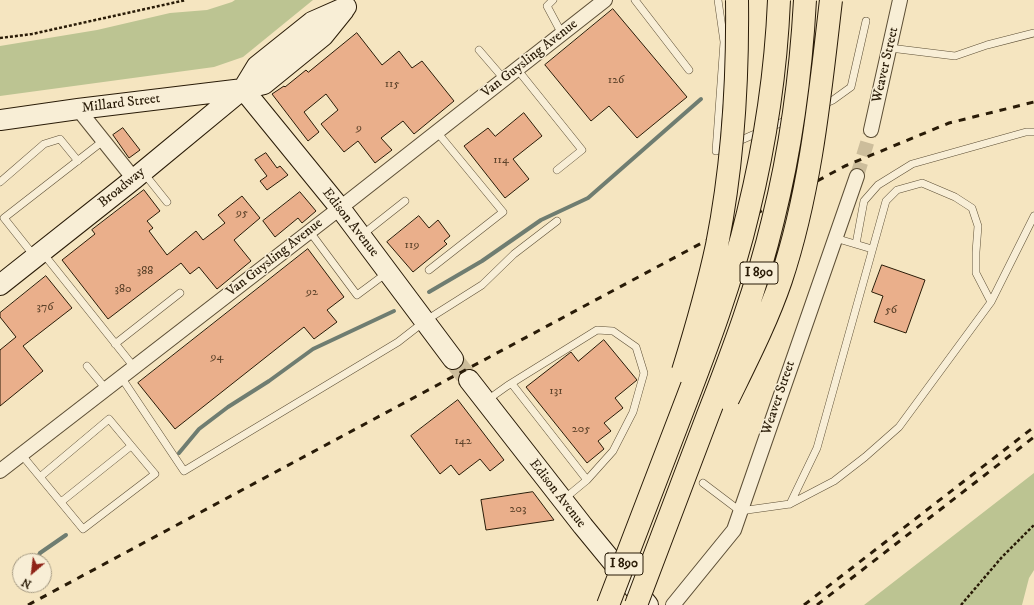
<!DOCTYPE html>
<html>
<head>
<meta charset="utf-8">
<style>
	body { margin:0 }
	#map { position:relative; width:1034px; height:605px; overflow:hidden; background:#f5e5c0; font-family:"IM FELL DW Pica",serif }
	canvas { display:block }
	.north { position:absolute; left:12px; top:553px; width:40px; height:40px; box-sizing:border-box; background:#f8eed6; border:1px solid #a59a83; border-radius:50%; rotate:208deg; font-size:11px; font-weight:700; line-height:16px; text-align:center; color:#291b07 }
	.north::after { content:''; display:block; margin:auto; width:14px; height:18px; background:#8f2418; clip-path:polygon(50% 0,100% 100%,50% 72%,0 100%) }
</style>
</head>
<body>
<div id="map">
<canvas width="1034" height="605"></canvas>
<div class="north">N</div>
</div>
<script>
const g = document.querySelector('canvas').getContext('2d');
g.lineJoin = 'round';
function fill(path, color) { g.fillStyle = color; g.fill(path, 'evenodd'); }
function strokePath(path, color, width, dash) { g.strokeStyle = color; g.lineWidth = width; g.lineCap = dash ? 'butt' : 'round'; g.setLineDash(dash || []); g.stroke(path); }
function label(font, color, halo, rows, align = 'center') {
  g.font = font + ' "IM FELL DW Pica",serif'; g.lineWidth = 3; g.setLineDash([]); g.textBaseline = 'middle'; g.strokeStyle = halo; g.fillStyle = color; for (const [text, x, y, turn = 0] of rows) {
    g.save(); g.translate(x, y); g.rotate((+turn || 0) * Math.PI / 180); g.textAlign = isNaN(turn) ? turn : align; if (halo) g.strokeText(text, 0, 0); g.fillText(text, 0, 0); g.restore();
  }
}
fill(new Path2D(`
	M 235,0 L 313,0 L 243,57 L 214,67 L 0,96 L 0,46 L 97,30 L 170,13 L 207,10 L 232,2 Z
	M 1034,473 L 1034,570 L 1029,578 L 1022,605 L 864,605 Z`), '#bcc492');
strokePath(new Path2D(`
	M 429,292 L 482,261 L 541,220 L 588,198 L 701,99
	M 179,453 L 199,429 L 228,407 L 269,381 L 313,349 L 394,311
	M 36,561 L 40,553 L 66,535`), '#6f7d71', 4);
const building = new Path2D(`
	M 613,9 L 687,97 L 637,138 L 609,106 L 591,121 L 545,65 Z
	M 357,33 L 382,65 L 399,51 L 412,68 L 422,61 L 454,101 L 414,134 L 403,121 L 381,138 L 392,150 L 375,163 L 358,141 L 344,152 L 321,124 L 338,110 L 326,94 L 304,112 L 319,132 L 308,141 L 272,94 L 284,86 L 285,87 L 306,70 L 308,72 Z
	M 524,113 L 542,136 L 513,159 L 529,179 L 505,198 L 464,146 L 488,128 L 495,136 Z
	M 123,128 L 140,150 L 129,158 L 113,135 Z
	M 266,153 L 277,168 L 280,166 L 288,175 L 267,190 L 260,181 L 267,176 L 255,160 Z
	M 144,190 L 160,211 L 147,221 L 153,228 L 149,231 L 167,255 L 196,231 L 203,240 L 225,223 L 218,215 L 242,196 L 260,218 L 234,240 L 251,261 L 217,289 L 199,267 L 190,274 L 181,263 L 108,319 L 62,260 L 95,234 L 92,230 Z
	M 300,192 L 316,211 L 302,223 L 298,218 L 275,237 L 263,221 Z
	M 419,216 L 429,228 L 438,220 L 450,236 L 444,241 L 447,244 L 413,272 L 387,242 Z
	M 308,249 L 344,297 L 327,310 L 337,322 L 314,339 L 304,327 L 175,429 L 138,383 Z
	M 882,265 L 925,280 L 906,333 L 874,322 L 883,296 L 872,292 Z
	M 46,276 L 72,308 L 23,346 L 43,371 L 0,406 L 0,350 L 16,337 L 0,317 L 0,313 Z
	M 604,340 L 637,380 L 615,398 L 623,408 L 604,423 L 611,431 L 598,441 L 604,449 L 587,463 L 526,387 L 571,352 L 578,361 Z
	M 458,400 L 504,460 L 490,471 L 480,459 L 459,475 L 451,465 L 440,474 L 411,436 Z
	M 533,492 L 554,520 L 486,530 L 481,500 Z`);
fill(building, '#eaaf8b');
strokePath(building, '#291b07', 1);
strokePath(new Path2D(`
	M 857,176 L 871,130`), '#ccbd9b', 14, [14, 7]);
strokePath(new Path2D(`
	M 453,359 L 469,380`), '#ccbd9b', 20, [20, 10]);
const lane = new Path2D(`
	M 553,0 L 547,6 L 562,34
	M 635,0 L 689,70
	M 718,0 L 724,42 L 716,151 L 833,100 L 851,87 L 866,21
	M 890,48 L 955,56 L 987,45 L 1034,33
	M 479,50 L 504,79
	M 517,69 L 582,150 L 557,170
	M 143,172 L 167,202
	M 0,182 L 44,144 L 60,139 L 78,161
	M 310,232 L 357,295 L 388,272
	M 362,235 L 405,201
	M 835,238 L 872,249
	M 856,244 L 864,201 L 878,185 L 912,164 L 1026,132 L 1034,132
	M 42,252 L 134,367
	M 35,257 L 4,218 L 103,141
	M 429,270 L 503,212 L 437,132
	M 991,302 L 1034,216
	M 115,344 L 180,293
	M 87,366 L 106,389
	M 121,377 L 184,471 L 398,342 L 425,321 L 482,285 L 514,254 L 557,221
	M 512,384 L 587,480
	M 486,401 L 507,386 L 597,330 L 613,331 L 636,347 L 644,373 L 633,412 L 613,451 L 587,480 L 564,499
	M 21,454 L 83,529 L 155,474 L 109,419 L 40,477
	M 703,483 L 740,511 L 790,504 L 834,481 L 865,457 L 899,427 L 991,302 L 976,273 L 976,252 L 978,226 L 972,208 L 955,197 L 922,183 L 897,190 L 886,201 L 817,448 L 790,504
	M 61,502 L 131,446`);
const street = new Path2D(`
	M 78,109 L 134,179
	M 871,130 L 900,0
	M 0,471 L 340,208 L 605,0
	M 673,605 L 734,530 L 857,176`);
const secondary = new Path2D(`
	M 243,89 L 340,208 L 453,359
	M 0,120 L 78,109 L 243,89 L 264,84 L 323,36 L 344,10
	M 0,285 L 134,179 L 243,89 L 257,66 L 312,22 L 346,7
	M 469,380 L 583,526 L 648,605`);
strokePath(lane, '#5c4e35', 8);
strokePath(street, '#5c4e35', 16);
strokePath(secondary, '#291b07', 22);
strokePath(new Path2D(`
	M 0,38 L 32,34 L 186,0
	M 961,605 L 1002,557 L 1034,525`), '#291b07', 2.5, [3, 2]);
strokePath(lane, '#f8eed6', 7);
strokePath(street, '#f8eed6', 14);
strokePath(secondary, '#f8eed6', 20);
strokePath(new Path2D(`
	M 28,605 L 845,166 L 949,123 L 1034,102
	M 804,605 L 1034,427
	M 817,605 L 1034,437`), '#291b07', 3, [7, 7]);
const highwayBridge = new Path2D(`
	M 683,371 C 696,329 708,287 717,245 C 733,164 738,82 737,0
	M 728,399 C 747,360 767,321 781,280 C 811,190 820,94 831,0
	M 608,605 C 633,541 657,476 682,412 C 707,347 732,281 748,213 C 765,144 776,72 779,0
	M 636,605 C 660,542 684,478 708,415 C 733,351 757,287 773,220 C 791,148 801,74 805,0`);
strokePath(highwayBridge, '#291b07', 24, []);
strokePath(highwayBridge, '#f5e5c0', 22);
label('12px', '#594028', null, [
	["126",616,81],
	["115",392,85],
	["9",359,129],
	["114",501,161],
	["95",242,214],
	["119",412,246],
	["388",145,272],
	["380",123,290],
	["92",312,293],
	["376",45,308],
	["56",891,311],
	["94",217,358],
	["131",556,392],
	["205",581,430],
	["142",463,442],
	["203",518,510]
]);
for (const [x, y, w] of [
	[759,273,38],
	[624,564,38]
]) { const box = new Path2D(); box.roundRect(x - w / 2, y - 11, w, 22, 3); g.fillStyle = '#f8eed6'; g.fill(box); strokePath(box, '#291b07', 1); }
label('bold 13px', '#291b07', null, [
	["I 890",759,273],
	["I 890",624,564]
]);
label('14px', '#291b07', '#f8eed6', [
	["Van Guysling Avenue",530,59,-38],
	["Weaver Street",886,65,-77],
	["Millard Street",121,104,-7],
	["Broadway",122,188,-39],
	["Edison Avenue",350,223,52],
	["Van Guysling Avenue",275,258,-38],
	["Weaver Street",779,398,-71],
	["Edison Avenue",557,494,52]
]);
</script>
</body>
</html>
